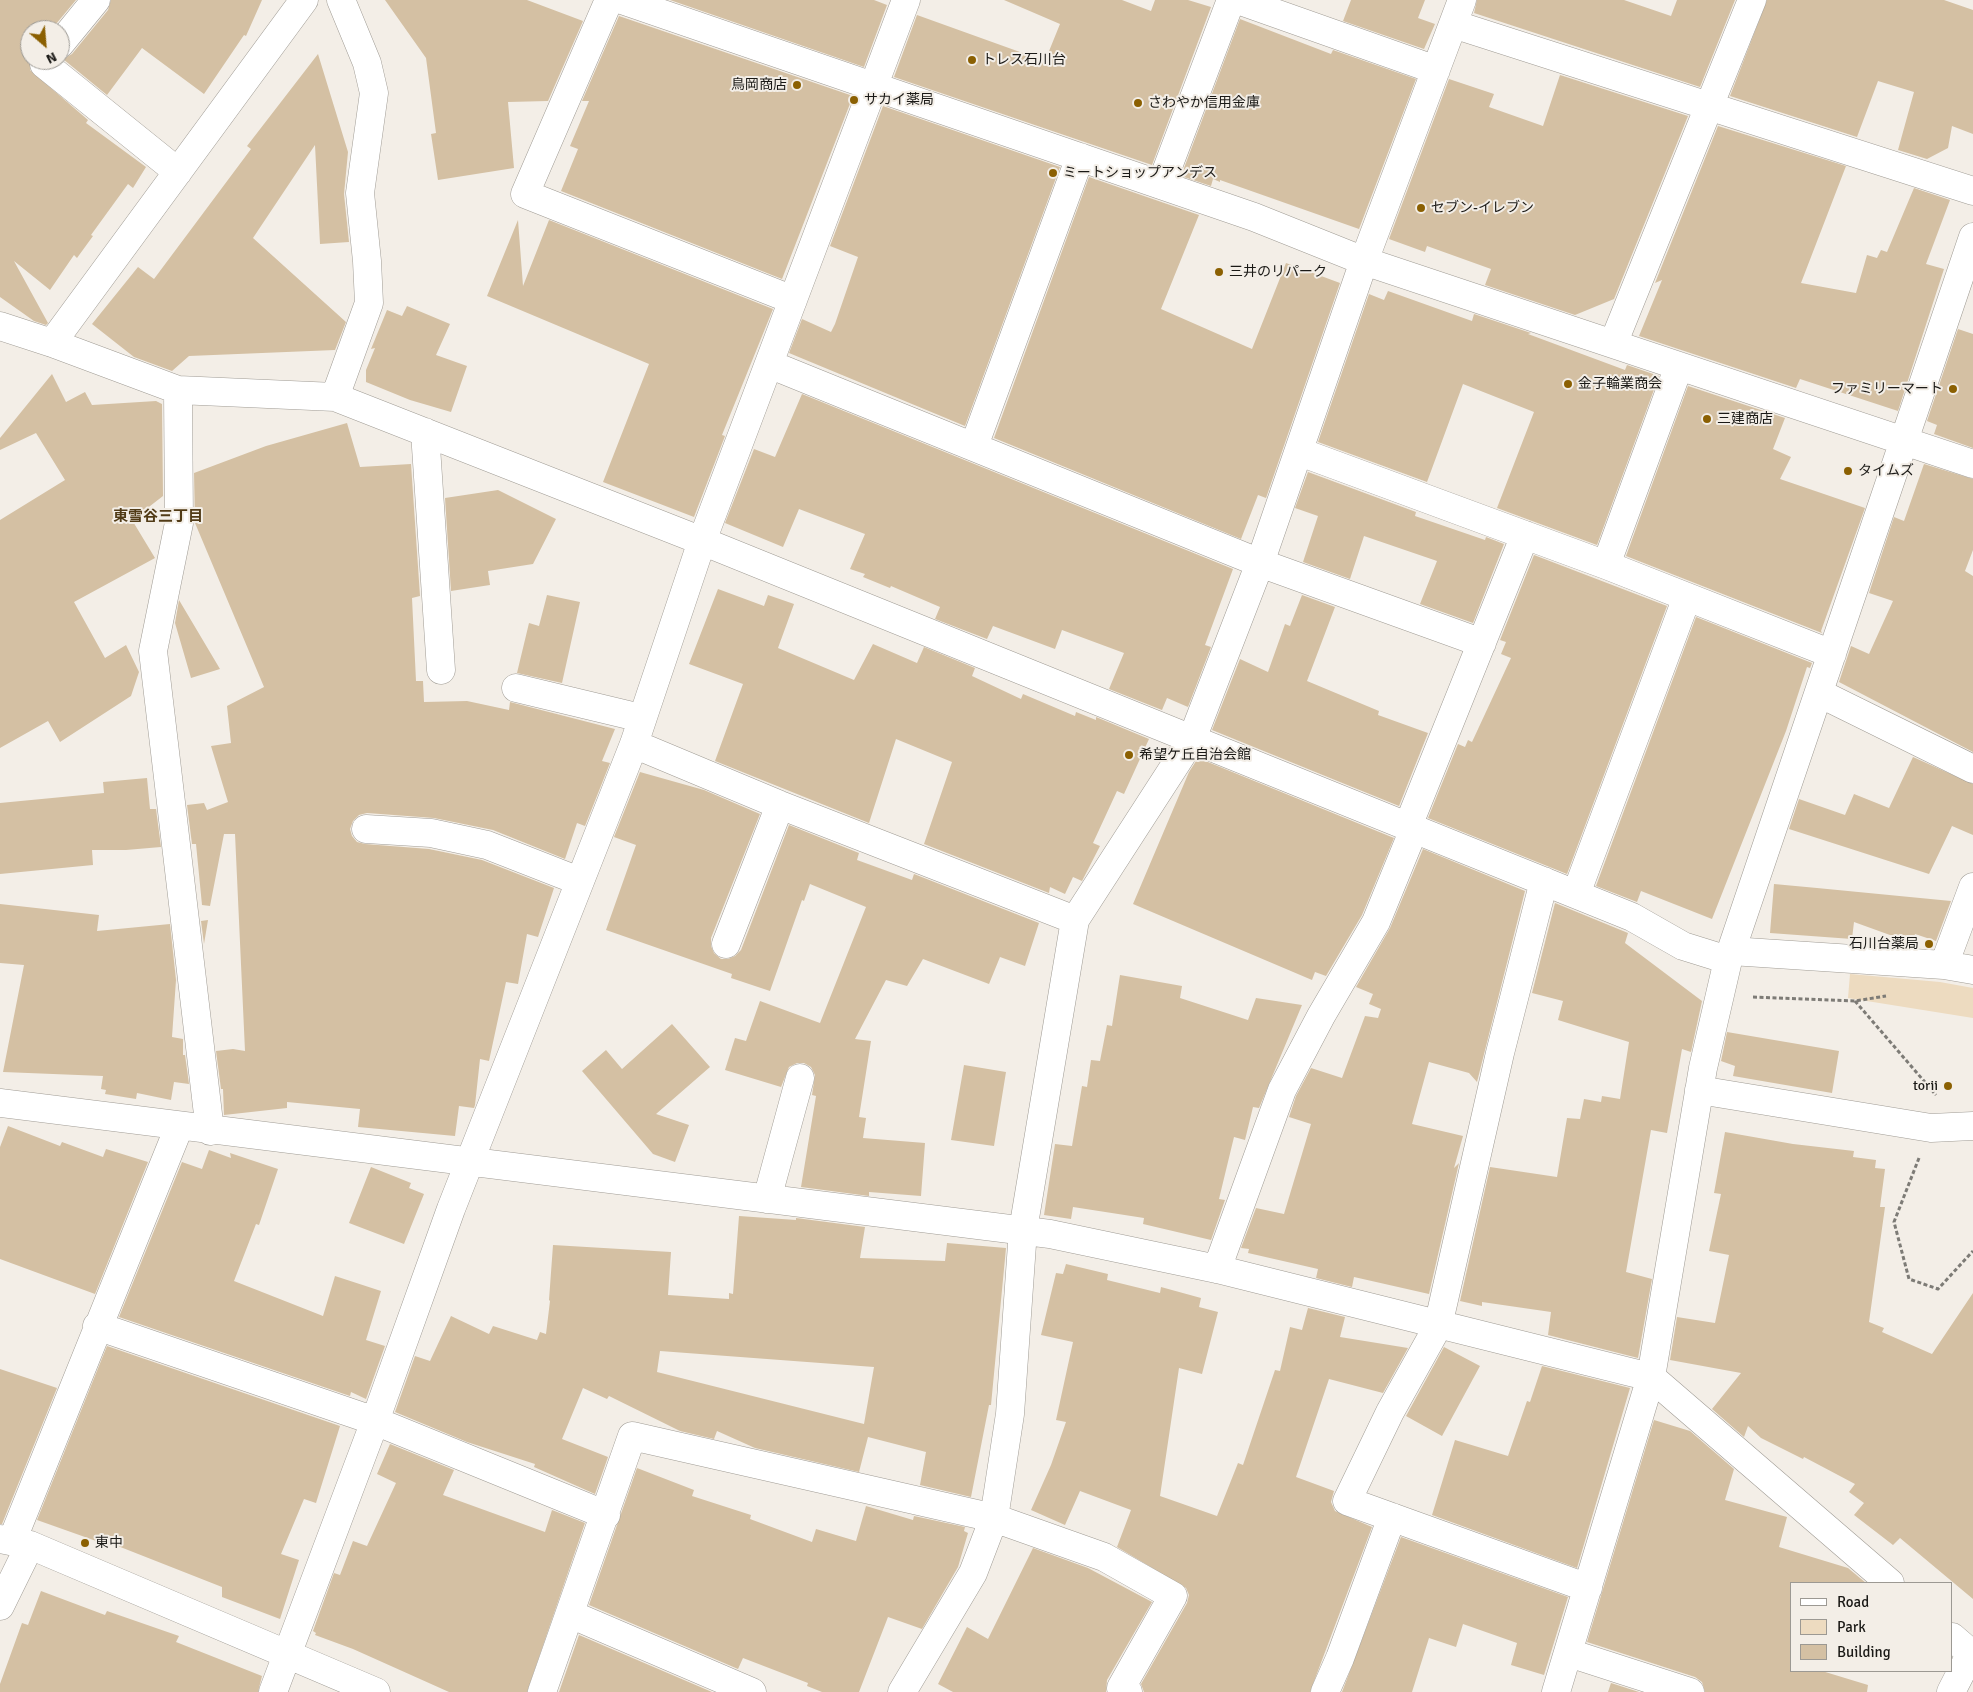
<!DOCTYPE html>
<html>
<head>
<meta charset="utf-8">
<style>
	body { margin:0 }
	#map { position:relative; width:1973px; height:1692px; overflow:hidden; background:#f3eee7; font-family:Signika,sans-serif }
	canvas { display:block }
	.legend { position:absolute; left:1790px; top:1582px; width:162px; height:90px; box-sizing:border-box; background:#f3eee7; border:1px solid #9c9993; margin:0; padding:6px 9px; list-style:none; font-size:15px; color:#1a1916 }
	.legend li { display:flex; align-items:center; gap:10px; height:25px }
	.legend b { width:25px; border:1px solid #9c9993 }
	.north { position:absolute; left:20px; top:20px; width:50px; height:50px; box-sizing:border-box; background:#f3eee7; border:1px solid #9c9993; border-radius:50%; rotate:153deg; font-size:14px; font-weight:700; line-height:20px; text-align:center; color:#1a1916 }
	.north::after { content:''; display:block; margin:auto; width:18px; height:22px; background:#8b6002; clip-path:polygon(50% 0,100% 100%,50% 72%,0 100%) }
</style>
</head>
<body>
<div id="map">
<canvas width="1973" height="1692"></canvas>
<ul class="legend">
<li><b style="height:6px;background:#fff"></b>Road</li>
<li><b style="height:14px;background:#eddbc0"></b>Park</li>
<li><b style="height:14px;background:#d4c0a3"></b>Building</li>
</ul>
<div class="north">N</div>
</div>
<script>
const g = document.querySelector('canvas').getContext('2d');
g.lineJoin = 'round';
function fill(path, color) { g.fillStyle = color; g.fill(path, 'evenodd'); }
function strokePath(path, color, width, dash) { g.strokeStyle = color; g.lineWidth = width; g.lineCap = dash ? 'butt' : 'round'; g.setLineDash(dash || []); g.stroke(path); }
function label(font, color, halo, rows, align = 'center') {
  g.font = font + ' Signika,"Noto Sans JP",sans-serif'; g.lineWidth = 4; g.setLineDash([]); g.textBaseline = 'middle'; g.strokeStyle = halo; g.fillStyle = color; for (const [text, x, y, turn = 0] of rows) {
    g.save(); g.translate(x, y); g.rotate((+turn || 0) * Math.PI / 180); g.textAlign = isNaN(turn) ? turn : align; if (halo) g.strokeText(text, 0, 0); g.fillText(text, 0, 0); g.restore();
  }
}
fill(new Path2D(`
	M 1850,974 L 1940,982 L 1973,988 L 1973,1018 L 1848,998 Z`), '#eddbc0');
fill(new Path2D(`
	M 0,0 L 76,0 L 51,30 L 30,30 L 30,70 L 88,120 L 86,123 L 146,167 L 133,188 L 128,184 L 91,235 L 93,236 L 77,258 L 74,255 L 50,290 L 14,261 L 48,323 L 46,325 L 34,321 L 0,297 Z
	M 111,0 L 262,0 L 246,36 L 244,35 L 204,94 L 142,48 L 107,95 L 63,59 L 72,54 L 108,10 Z
	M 385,0 L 527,0 L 583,21 L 548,101 L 508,102 L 514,168 L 438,180 L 431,134 L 436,133 L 426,58 Z
	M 670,0 L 874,0 L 887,5 L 864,67 Z
	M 1004,0 L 1122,0 L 1151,11 L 1155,0 L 1188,0 L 1211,7 L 1152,165 L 894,77 L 917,15 L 1045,61 L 1060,24 Z
	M 1351,0 L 1425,0 L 1418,18 L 1435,24 L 1424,49 L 1343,21 Z
	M 1477,0 L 1624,0 L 1671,16 L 1677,0 L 1735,0 L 1700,87 L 1474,13 Z
	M 1767,0 L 1944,0 L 1973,10 L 1973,134 L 1952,126 L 1948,148 L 1927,159 L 1898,150 L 1914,92 L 1878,81 L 1857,137 L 1730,96 Z
	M 619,16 L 853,96 L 782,279 L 561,191 L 578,149 L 570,146 L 589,101 L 582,101 Z
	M 1240,19 L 1331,54 L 1333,50 L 1416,79 L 1359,229 L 1220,180 L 1220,182 L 1213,179 L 1211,186 L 1181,176 Z
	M 318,54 L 348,152 L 344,194 L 349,242 L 320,244 L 315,145 L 253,238 L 346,322 L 335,350 L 189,356 L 172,371 L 134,357 L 92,324 L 138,267 L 154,279 L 251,149 L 247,146 Z
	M 1560,75 L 1688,116 L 1614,299 L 1575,315 L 1485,285 L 1491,269 L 1427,246 L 1425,252 L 1389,239 L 1449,79 L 1494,94 L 1489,107 L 1543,126 Z
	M 883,106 L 1060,167 L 965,426 L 789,353 L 802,319 L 831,332 L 835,324 L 858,257 L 830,246 Z
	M 1718,126 L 1846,166 L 1801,283 L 1856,293 L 1867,255 L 1877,258 L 1881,250 L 1887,252 L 1914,188 L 1950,200 L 1926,264 L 1944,269 L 1898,411 L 1800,379 L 1796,388 L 1639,336 L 1662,280 L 1655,283 Z
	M 1089,177 L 1199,215 L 1161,309 L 1252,349 L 1286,263 L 1340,283 L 1266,498 L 1258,495 L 1241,539 L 994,438 Z
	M 518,220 L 523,286 L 549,220 L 773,309 L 722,435 L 725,436 L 694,517 L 603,482 L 649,364 L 487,296 Z
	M 1388,291 L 1472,321 L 1474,314 L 1531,333 L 1528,334 L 1625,370 L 1627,365 L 1659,376 L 1597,545 L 1497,508 L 1534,412 L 1463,384 L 1427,482 L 1318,442 L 1369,294 L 1384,300 Z
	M 407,306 L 450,324 L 436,355 L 467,366 L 451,412 L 410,400 L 366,382 L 366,370 L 375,348 L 371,349 L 387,310 L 402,316 Z
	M 1958,329 L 1973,334 L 1973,448 L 1934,434 L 1937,425 L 1927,421 Z
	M 52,374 L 66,402 L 85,392 L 92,405 L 156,401 L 162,404 L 163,496 L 132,520 L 155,558 L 74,602 L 105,658 L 126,645 L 139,672 L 131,696 L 60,742 L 48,721 L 0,748 L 0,520 L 65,480 L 36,433 L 0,450 L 0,438 Z
	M 1688,386 L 1785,418 L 1773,449 L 1791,457 L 1780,479 L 1865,508 L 1821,631 L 1822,633 L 1626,556 Z
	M 802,394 L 1233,569 L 1205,645 L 1211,647 L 1188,707 L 1167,698 L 1162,710 L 1109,689 L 1124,653 L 1062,630 L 1055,649 L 993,626 L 987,639 L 935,619 L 940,607 L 891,586 L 890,588 L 863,577 L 865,574 L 850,569 L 865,534 L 799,509 L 783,547 L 725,523 L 754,449 L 775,457 Z
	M 347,423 L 360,467 L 411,464 L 420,596 L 412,598 L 416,681 L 423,681 L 424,702 L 467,701 L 509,710 L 510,702 L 615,729 L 602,761 L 610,763 L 585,826 L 577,823 L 565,859 L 493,830 L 434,818 L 367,813 L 359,815 L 353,821 L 350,829 L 352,836 L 357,842 L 365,844 L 429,849 L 482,860 L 554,888 L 538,937 L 527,934 L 518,984 L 506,982 L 489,1061 L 480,1059 L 475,1105 L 474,1108 L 459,1106 L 455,1136 L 358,1127 L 360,1109 L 287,1102 L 287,1108 L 224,1115 L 223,1089 L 221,1089 L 216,1051 L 233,1049 L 245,1051 L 235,834 L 224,834 L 210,906 L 202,905 L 196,844 L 192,844 L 187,805 L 204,803 L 207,810 L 228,802 L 211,746 L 231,743 L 227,706 L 264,687 L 195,523 L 194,473 L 266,446 Z
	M 1924,464 L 1973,479 L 1973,550 L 1965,571 L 1973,576 L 1973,752 L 1839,682 L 1851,646 L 1869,654 L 1893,601 L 1869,593 L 1894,517 L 1904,521 Z
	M 1308,472 L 1416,512 L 1415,516 L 1485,540 L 1486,537 L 1504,544 L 1473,623 L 1420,604 L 1437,561 L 1364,536 L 1350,579 L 1303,562 L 1318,516 L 1295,508 Z
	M 498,490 L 556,519 L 533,564 L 488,571 L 490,585 L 451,591 L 445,498 Z
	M 1534,555 L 1667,606 L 1567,874 L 1428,818 L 1458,744 L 1465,747 L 1468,740 L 1472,742 L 1511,658 L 1501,654 L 1506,642 L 1500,640 Z
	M 718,589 L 764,606 L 768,595 L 794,604 L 778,648 L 854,680 L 873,644 L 917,663 L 924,647 L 975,668 L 972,676 L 1021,699 L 1023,694 L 1075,716 L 1076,712 L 1096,720 L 1096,717 L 1149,739 L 1124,794 L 1117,791 L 1093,843 L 1100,846 L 1082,881 L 1073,877 L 1065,894 L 1050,887 L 1049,893 L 924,844 L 952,762 L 896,739 L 869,823 L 715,761 L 743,684 L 689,664 Z
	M 547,595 L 580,602 L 562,683 L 517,673 L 529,623 L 539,626 Z
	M 1302,595 L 1335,607 L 1307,681 L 1379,711 L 1378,715 L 1428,733 L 1399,806 L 1212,730 L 1240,659 L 1268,672 L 1285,624 L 1290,626 Z
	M 179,600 L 220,669 L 191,678 L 175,623 Z
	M 1696,617 L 1812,663 L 1810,668 L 1807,667 L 1786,731 L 1712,919 L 1641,891 L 1637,902 L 1596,886 Z
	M 1913,757 L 1973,784 L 1973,835 L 1952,826 L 1929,874 L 1789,829 L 1799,799 L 1845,815 L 1854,794 L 1889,808 Z
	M 1198,758 L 1394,838 L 1362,915 L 1326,976 L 1315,972 L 1312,980 L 1133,904 L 1189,772 Z
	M 640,772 L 704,790 L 760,814 L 711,938 L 711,946 L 714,953 L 721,959 L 728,959 L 735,956 L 741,950 L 789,825 L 859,853 L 857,860 L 912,880 L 914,874 L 1039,923 L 1025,966 L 1000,957 L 989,984 L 923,959 L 907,986 L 886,980 L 855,1039 L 871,1041 L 859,1117 L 866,1118 L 863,1138 L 925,1143 L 921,1196 L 869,1192 L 869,1196 L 801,1187 L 816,1096 L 812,1095 L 815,1075 L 811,1067 L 804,1063 L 797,1063 L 789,1067 L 781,1087 L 725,1070 L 735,1038 L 746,1041 L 760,1001 L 820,1023 L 866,907 L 810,884 L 804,901 L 802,900 L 770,991 L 731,978 L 732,974 L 606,930 L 636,845 L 614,837 Z
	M 147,778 L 150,809 L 156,809 L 161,847 L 126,850 L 92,850 L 93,865 L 0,874 L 0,803 L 104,793 L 103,782 Z
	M 1423,849 L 1525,891 L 1477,1082 L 1469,1073 L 1429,1062 L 1412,1124 L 1463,1136 L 1454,1168 L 1459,1163 L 1429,1294 L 1354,1277 L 1352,1287 L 1316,1278 L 1318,1269 L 1248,1253 L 1249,1249 L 1241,1248 L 1256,1208 L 1284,1214 L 1311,1124 L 1289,1117 L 1296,1096 L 1311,1068 L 1342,1078 L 1365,1016 L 1378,1018 L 1381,1009 L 1369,1004 L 1373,994 L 1356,987 L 1390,928 Z
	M 1774,884 L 1817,888 L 1951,901 L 1936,941 L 1915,934 L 1912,943 L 1854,922 L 1852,939 L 1770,933 Z
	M 1555,903 L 1628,933 L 1625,943 L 1702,1001 L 1691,1052 L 1682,1049 L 1667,1133 L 1651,1130 L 1626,1272 L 1652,1279 L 1638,1358 L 1548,1335 L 1551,1312 L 1482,1302 L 1482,1306 L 1460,1301 L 1490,1167 L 1557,1177 L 1567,1118 L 1580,1119 L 1584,1099 L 1601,1102 L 1602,1096 L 1620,1099 L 1629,1042 L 1558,1020 L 1563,1001 L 1532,993 Z
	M 0,904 L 99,915 L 97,931 L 170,924 L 176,980 L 172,1037 L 183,1039 L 183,1055 L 185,1055 L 189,1084 L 174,1082 L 171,1100 L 137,1093 L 136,1099 L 105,1094 L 106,1090 L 101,1089 L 103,1076 L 3,1072 L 24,965 L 0,963 Z
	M 208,920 L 204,944 L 201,921 Z
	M 1120,975 L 1182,986 L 1180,998 L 1248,1020 L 1256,998 L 1302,1005 L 1259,1108 L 1253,1107 L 1245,1140 L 1234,1137 L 1219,1199 L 1225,1200 L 1211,1240 L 1143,1224 L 1144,1218 L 1073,1207 L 1071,1219 L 1044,1215 L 1055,1144 L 1072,1146 L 1082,1086 L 1087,1087 L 1091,1060 L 1100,1061 L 1107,1025 L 1112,1026 Z
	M 672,1024 L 710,1067 L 656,1114 L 689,1125 L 675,1162 L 653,1154 L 582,1071 L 606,1050 L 622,1069 Z
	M 1727,1032 L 1839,1051 L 1832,1093 L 1733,1076 L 1735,1066 L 1721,1061 Z
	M 964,1065 L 1006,1072 L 994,1146 L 951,1140 Z
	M 8,1126 L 60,1146 L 62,1142 L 103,1157 L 106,1149 L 148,1162 L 95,1294 L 0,1259 L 0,1147 Z
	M 1725,1132 L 1793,1144 L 1854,1151 L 1853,1157 L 1876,1160 L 1875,1168 L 1885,1169 L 1880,1207 L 1885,1207 L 1869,1322 L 1884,1328 L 1882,1332 L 1932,1354 L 1973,1293 L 1973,1599 L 1900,1538 L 1893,1545 L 1854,1515 L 1864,1503 L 1849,1492 L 1855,1484 L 1804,1457 L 1803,1459 L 1761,1438 L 1748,1426 L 1744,1437 L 1712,1409 L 1741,1373 L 1670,1360 L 1677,1317 L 1715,1323 L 1729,1255 L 1709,1251 L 1721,1194 L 1714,1193 Z
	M 209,1150 L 231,1158 L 230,1153 L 278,1169 L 259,1225 L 256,1224 L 234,1281 L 323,1316 L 335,1276 L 381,1291 L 366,1340 L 385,1346 L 366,1399 L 351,1392 L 350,1396 L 119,1317 L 182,1162 L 202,1169 Z
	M 371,1167 L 411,1183 L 409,1188 L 424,1194 L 404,1244 L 349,1223 Z
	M 739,1216 L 796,1220 L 796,1218 L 865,1227 L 860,1258 L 945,1261 L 947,1243 L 1006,1248 L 991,1405 L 989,1405 L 971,1497 L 920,1485 L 926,1452 L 868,1437 L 859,1472 L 755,1448 L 717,1431 L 714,1439 L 680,1431 L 609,1396 L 607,1399 L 583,1388 L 562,1439 L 608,1457 L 595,1494 L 534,1467 L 535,1464 L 467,1442 L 395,1412 L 415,1356 L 430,1361 L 451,1316 L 489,1334 L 493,1326 L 537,1340 L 540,1332 L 546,1334 L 550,1301 L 549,1300 L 553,1245 L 671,1252 L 668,1295 L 729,1299 L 729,1293 L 733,1294 ZM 660,1351 L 874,1367 L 864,1424 L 657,1372 Z
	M 1066,1264 L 1108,1274 L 1107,1280 L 1160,1293 L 1161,1287 L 1201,1298 L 1199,1307 L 1218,1312 L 1202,1374 L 1179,1368 L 1160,1496 L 1217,1516 L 1238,1463 L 1243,1465 L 1275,1370 L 1280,1371 L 1290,1327 L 1302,1330 L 1308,1308 L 1345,1317 L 1340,1337 L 1408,1348 L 1383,1393 L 1329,1379 L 1296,1477 L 1334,1491 L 1331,1502 L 1335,1511 L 1372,1527 L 1310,1692 L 1144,1692 L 1141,1684 L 1187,1603 L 1189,1595 L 1186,1588 L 1117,1547 L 1131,1510 L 1080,1491 L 1065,1525 L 1031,1510 L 1051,1465 L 1066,1422 L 1056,1420 L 1073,1342 L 1041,1335 L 1056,1273 L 1063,1274 Z
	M 107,1346 L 340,1426 L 316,1503 L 304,1499 L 281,1554 L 299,1560 L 280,1619 L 222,1597 L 222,1587 L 100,1539 L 99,1542 L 37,1520 Z
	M 1444,1347 L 1480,1366 L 1442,1436 L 1406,1416 Z
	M 1542,1366 L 1630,1388 L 1577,1568 L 1432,1515 L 1455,1440 L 1508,1456 L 1527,1401 L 1530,1402 Z
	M 0,1369 L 57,1388 L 2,1524 L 0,1524 Z
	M 1654,1420 L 1690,1431 L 1734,1469 L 1725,1500 L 1787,1517 L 1779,1547 L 1848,1568 L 1866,1583 L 1792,1583 L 1792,1671 L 1822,1671 L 1868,1685 L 1867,1692 L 1705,1692 L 1702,1682 L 1695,1677 L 1587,1642 Z
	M 390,1444 L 454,1470 L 443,1495 L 545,1532 L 552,1510 L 585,1523 L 527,1692 L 449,1692 L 353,1649 L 315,1635 L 316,1633 L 313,1631 L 334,1573 L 340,1575 L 353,1541 L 367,1546 L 396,1483 L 377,1474 Z
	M 637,1468 L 694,1490 L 692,1496 L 751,1515 L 750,1519 L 812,1542 L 816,1529 L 856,1541 L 866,1506 L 913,1520 L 914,1516 L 965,1527 L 964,1531 L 968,1533 L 958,1567 L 922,1629 L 888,1617 L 859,1692 L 822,1692 L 807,1686 L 808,1683 L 743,1658 L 738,1669 L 589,1605 Z
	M 1401,1537 L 1568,1597 L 1544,1675 L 1511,1665 L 1517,1643 L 1463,1624 L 1456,1647 L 1429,1638 L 1412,1692 L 1342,1692 Z
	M 1033,1548 L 1088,1568 L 1152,1602 L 1107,1680 L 1106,1692 L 953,1692 L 938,1684 L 967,1627 L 988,1639 Z
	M 41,1591 L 105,1615 L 107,1611 L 179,1636 L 176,1642 L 262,1676 L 258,1692 L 0,1692 L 0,1684 L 22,1623 L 28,1625 Z
	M 579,1635 L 712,1692 L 559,1692 Z
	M 1611,1683 L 1639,1692 L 1608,1692 Z`), '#d4c0a3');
const minor = new Path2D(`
	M 609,0 L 525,194 L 793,300
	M 622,0 L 1254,217 L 1364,261 L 1973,464
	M 1238,0 L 1436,70
	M 1453,24 L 1973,191
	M 60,44 L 96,0
	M 47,60 L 44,64 L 178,172
	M 1161,185 L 1231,0
	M 0,326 L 52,343 L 178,390 L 335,397 L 702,541 L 1414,829 L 1632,917 L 1683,946 L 1728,960
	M 52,343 L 304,0
	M 1613,344 L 1752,0
	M 769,364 L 1260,563 L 1482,643
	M 178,390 L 179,523 L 153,651 L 210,1131
	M 335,397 L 369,303 L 367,261 L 360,193 L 374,93 L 367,63 L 341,0
	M 425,432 L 441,670
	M 974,446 L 1080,157
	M 1300,452 L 1606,565 L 1832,654
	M 1606,565 L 1679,366
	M 516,688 L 641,718
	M 1819,693 L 1973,769
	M 634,744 L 780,805 L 1075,920
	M 1408,826 L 1525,535
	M 366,829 L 431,833 L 487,845 L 579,881
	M 1544,881 L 1500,1053 L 1438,1326 L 1390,1412 L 1347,1501 L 1588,1588
	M 1576,894 L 1687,597
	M 726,944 L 780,805
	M 1731,951 L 1944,965 L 1973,970
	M 1944,965 L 1973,887
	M 1699,1090 L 1931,1128 L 1973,1126
	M 0,1103 L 1050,1234 L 1217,1269 L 1630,1372 L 1651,1377 L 1890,1583
	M 767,1199 L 800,1078
	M 1217,1269 L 1282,1090 L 1321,1016 L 1376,922 L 1414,829
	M 97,1326 L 375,1421 L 606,1515
	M 0,1539 L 30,1545 L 376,1692
	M 12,1541 L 179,1127
	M 0,1606 L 30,1545
	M 570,1614 L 752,1692
	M 1952,1637 L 1973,1655
	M 1569,1653 L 1690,1692
	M 273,1692 L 375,1421 L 451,1209 L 634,744 L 702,541 L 906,0
	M 542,1692 L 632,1436 L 994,1518 L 1104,1557 L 1173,1596 L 1121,1688 L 1128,1692
	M 902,1692 L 973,1573 L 994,1518 L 1010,1414 L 1023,1230 L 1075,920 L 1192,739 L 1260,563 L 1364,261 L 1462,0
	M 1325,1692 L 1340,1658 L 1392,1517
	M 1556,1692 L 1651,1377 L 1703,1068 L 1728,960 L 1973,237
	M 1951,1692 L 1971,1653`);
strokePath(minor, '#a09c95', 29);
strokePath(new Path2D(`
	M 1753,997 L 1855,1001 L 1886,996
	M 1855,1001 L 1936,1095
	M 1919,1158 L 1894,1222 L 1909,1279 L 1938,1289 L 1973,1251`), '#7d7b76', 3, [4, 2.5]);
strokePath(minor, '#fff', 28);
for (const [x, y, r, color] of [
	[972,60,5,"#8b6002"],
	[797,85,5,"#8b6002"],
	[854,100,5,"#8b6002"],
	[1138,103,5,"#8b6002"],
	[1053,173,5,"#8b6002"],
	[1421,208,5,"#8b6002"],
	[1219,272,5,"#8b6002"],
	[1568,384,5,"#8b6002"],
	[1953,389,5,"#8b6002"],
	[1707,419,5,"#8b6002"],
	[1848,471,5,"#8b6002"],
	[1129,755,5,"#8b6002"],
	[1929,944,5,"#8b6002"],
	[1948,1086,5,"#8b6002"],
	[85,1543,5,"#8b6002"]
]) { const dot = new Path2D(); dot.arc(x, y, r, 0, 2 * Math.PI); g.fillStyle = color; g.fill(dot); strokePath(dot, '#f3eee7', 2); }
label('14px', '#1a1916', '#f3eee7', [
	["トレス石川台",982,60],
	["鳥岡商店",787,85,"right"],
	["サカイ薬局",864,100],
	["さわやか信用金庫",1148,103],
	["ミートショップアンデス",1063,173],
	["セブン-イレブン",1431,208],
	["三井のリパーク",1229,272],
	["金子輪業商会",1578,384],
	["ファミリーマート",1943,389,"right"],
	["三建商店",1717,419],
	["タイムズ",1858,471],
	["希望ケ丘自治会館",1139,755],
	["石川台薬局",1919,944,"right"],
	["torii",1938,1086,"right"],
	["東中",95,1543]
], 'left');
label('bold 15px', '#513b16', '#f3eee7', [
	["東雪谷三丁目",158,517]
]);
</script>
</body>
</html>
